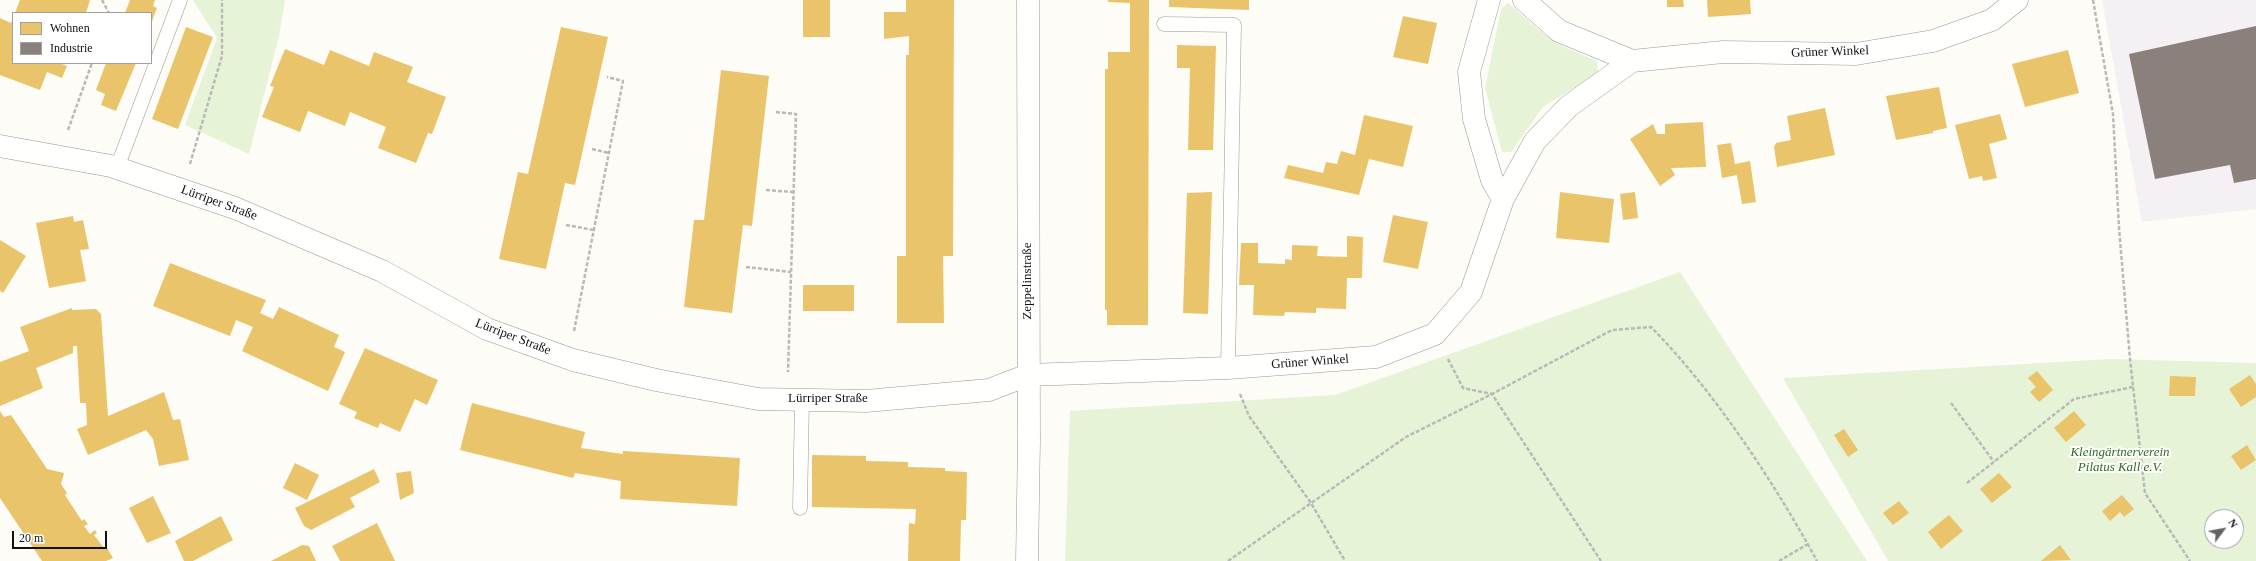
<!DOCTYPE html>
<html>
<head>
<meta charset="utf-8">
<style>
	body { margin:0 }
	#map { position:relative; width:2256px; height:561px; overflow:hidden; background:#fdfcf7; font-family:Georgia,serif }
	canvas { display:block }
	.legend { position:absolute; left:12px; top:12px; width:140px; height:52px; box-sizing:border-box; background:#fff; border:1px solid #a0a0a0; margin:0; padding:5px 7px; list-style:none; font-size:12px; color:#111 }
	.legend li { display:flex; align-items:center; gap:8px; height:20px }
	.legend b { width:20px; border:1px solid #a0a0a0 }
	.north { position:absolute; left:2204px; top:509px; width:40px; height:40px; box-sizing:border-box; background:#fff; border:1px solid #a0a0a0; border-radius:50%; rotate:58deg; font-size:11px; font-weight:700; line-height:16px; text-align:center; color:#111 }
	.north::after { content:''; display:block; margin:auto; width:14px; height:18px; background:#646362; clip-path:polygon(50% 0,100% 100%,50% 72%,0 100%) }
	.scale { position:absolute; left:12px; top:531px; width:95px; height:18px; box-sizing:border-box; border:2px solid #111; border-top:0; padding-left:5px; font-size:12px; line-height:14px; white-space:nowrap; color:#111; -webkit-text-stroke:3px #fff; paint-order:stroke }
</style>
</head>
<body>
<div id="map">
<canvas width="2256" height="561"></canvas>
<ul class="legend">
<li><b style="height:11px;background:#e9c46a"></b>Wohnen</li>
<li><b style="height:11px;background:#8a817c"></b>Industrie</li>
</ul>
<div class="north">N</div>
<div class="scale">20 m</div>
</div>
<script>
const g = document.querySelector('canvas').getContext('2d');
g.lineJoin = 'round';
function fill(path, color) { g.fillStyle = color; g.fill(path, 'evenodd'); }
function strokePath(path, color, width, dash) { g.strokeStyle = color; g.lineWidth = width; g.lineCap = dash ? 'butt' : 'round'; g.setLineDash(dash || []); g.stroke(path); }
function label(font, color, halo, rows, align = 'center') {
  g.font = font + ' Georgia,serif'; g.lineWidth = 4; g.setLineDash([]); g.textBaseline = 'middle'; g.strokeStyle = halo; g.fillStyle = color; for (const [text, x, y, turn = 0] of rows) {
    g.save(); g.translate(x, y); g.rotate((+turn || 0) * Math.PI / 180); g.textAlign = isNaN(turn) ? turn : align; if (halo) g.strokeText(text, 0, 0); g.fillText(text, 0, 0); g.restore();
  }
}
fill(new Path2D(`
	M 2102,0 L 2256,0 L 2256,209 L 2142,222 Z`), '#f5f0f3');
fill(new Path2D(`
	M 193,0 L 285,0 L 279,36 L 249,154 L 185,125 L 217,38 Z
	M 1508,3 L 1544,34 L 1562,46 L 1597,61 L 1598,73 L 1543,107 L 1511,152 L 1502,152 L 1485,88 L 1501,9 Z
	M 1680,272 L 1867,561 L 1065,561 L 1070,411 L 1335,395 Z
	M 2110,359 L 2256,363 L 2256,561 L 1888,561 L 1783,378 ZM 2212,517 L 2236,517 L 2236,541 L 2212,541 Z`), '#e7f3d7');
fill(new Path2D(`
	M 20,0 L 90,0 L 86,13 L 15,13 Z
	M 130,0 L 155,0 L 153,6 L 157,8 L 151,24 L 151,13 L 125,13 Z
	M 803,0 L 830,0 L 830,37 L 803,37 Z
	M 906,0 L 954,0 L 953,256 L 943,256 L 944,323 L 897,323 L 897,256 L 906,256 L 906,55 L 909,55 L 909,36 L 884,39 L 884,12 L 906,12 Z
	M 1108,0 L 1149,0 L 1148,325 L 1107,325 L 1107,310 L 1105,310 L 1105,69 L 1108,69 L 1108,52 L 1130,52 L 1130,3 L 1108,2 Z
	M 1169,0 L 1249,0 L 1249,10 L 1169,7 Z
	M 1667,0 L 1683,0 L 1684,7 L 1667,7 Z
	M 1707,0 L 1750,0 L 1751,14 L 1708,17 Z
	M 1403,16 L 1437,23 L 1428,64 L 1393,57 Z
	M 0,18 L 11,23 L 13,18 L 13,63 L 60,63 L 67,66 L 62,78 L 47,72 L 40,90 L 0,75 Z
	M 186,27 L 213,37 L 178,129 L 152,119 Z
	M 561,27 L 608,37 L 575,185 L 565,183 L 546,269 L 499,259 L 518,172 L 528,174 Z
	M 1177,45 L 1216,46 L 1213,150 L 1188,150 L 1190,68 L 1177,68 Z
	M 285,49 L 324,65 L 330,50 L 369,66 L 374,52 L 413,67 L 407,82 L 446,97 L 432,134 L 428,133 L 416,163 L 378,148 L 386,127 L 350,112 L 345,126 L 308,111 L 300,132 L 262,117 L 274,87 L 270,86 Z
	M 2068,50 L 2079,93 L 2025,107 L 2012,64 Z
	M 106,63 L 136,63 L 116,111 L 101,105 L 105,94 L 96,90 Z
	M 721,70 L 769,76 L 752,226 L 743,225 L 732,313 L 684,307 L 694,220 L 704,220 Z
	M 1939,87 L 1947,128 L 1933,131 L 1933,133 L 1896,140 L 1886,96 Z
	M 1825,108 L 1835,155 L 1777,167 L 1774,147 L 1776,143 L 1791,140 L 1787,116 Z
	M 2000,114 L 2007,139 L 1989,144 L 1997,178 L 1983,181 L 1982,176 L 1969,179 L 1955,125 Z
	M 1364,115 L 1413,126 L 1403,167 L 1369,159 L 1359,195 L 1284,178 L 1288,165 L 1323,173 L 1326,162 L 1337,164 L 1341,151 L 1355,155 Z
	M 1703,122 L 1706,167 L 1671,168 L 1675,175 L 1660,186 L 1630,139 L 1653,124 L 1657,134 L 1665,134 L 1665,124 Z
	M 1731,143 L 1737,175 L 1722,178 L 1717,145 Z
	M 1750,161 L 1756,202 L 1742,204 L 1735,164 Z
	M 1212,192 L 1208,314 L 1183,313 L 1187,193 Z
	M 1560,192 L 1614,199 L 1609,243 L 1556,238 Z
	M 1635,192 L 1638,218 L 1623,220 L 1620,194 Z
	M 1393,215 L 1428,222 L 1418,269 L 1383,262 Z
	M 73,216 L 74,222 L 83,220 L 89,249 L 80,250 L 86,281 L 49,288 L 36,223 Z
	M 1347,236 L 1363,237 L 1362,278 L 1347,278 L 1346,309 L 1316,308 L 1316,313 L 1285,312 L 1284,316 L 1253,315 L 1254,285 L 1239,285 L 1241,243 L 1258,243 L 1258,263 L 1285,264 L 1285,259 L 1292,260 L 1292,245 L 1318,246 L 1317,256 L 1347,257 Z
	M 0,240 L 26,256 L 3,293 L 0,291 Z
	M 170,263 L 266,300 L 260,313 L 273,319 L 279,307 L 339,335 L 334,347 L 345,352 L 328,391 L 242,351 L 253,327 L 236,320 L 230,336 L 153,306 Z
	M 803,285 L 854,285 L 854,311 L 803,311 Z
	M 72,308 L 72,310 L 96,309 L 101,314 L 108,416 L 164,392 L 173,420 L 180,419 L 189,460 L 159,466 L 153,439 L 146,430 L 88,455 L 77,429 L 87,425 L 86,403 L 80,403 L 77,346 L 73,346 L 73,353 L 36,368 L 43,388 L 0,406 L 0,362 L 29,351 L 20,327 Z
	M 365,348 L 438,380 L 427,405 L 415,399 L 400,432 L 380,423 L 378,428 L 354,418 L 357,412 L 339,404 Z
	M 2037,371 L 2053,390 L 2039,402 L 2030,392 L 2036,387 L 2028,378 Z
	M 2250,375 L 2256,384 L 2256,397 L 2241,407 L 2229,389 Z
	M 2170,376 L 2196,377 L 2195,396 L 2169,396 Z
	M 472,403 L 585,432 L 581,448 L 623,454 L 623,451 L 740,458 L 737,506 L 620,499 L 621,481 L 575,473 L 573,478 L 460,450 Z
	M 0,411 L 4,417 L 11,415 L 47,469 L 64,473 L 61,484 L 67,493 L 65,495 L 82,521 L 84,519 L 88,524 L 84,526 L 90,534 L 95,530 L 97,533 L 94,535 L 104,548 L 106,546 L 113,558 L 106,561 L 42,561 L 0,498 Z
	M 2074,411 L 2086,425 L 2066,442 L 2054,428 Z
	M 1844,429 L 1858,450 L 1848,457 L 1834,435 Z
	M 2247,445 L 2256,460 L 2241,470 L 2231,456 Z
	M 812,455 L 866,456 L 866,461 L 908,462 L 908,467 L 945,468 L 945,471 L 967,472 L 966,520 L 961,520 L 960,561 L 908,561 L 909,523 L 915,524 L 916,509 L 812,507 Z
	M 295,463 L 319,475 L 307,500 L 283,488 Z
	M 374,469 L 380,482 L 350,498 L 355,507 L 311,530 L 304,526 L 295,508 Z
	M 411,471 L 414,493 L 400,500 L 396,473 Z
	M 1999,473 L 2012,487 L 1992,503 L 1980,489 Z
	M 2122,495 L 2134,509 L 2124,517 L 2120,512 L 2110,521 L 2102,511 Z
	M 153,496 L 171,533 L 147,543 L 129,508 Z
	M 1899,501 L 1909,513 L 1893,525 L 1883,513 Z
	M 1949,515 L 1963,531 L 1941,549 L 1928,532 Z
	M 221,516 L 233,540 L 193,561 L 184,561 L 175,541 Z
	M 377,523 L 395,561 L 340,561 L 332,546 Z
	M 302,545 L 309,546 L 316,561 L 271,561 Z
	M 2060,545 L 2071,560 L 2041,561 Z`), '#e9c46a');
fill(new Path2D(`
	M 2256,26 L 2256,179 L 2234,183 L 2230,165 L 2155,179 L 2129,54 Z`), '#8a817c');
const service = new Path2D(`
	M 1164,24 L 1234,25 L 1228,368
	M 117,168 L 180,0
	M 800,508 L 802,400`);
const minor = new Path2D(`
	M 1489,0 L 1469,72 L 1474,119 L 1492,180 L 1503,199
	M 1524,0 L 1559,31 L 1632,61
	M 1028,375 L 1228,368 L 1376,357 L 1435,334 L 1471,292 L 1503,199 L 1535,141 L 1569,106 L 1632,61 L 1723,52 L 1856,54 L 1933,41 L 1992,20 L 2017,0`);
const tertiary = new Path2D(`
	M 0,146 L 111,166 L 235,208 L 382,271 L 487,329 L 573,360 L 656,380 L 758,399 L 866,401 L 989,390 L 1028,375
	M 1027,561 L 1029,440 L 1028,0`);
strokePath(service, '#979795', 15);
strokePath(minor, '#979795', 23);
strokePath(tertiary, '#979795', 23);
strokePath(new Path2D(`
	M 102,0 L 109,13
	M 2093,0 L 2113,114 L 2119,228 L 2130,359 L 2145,493 L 2190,561
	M 776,112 L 796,114 L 788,372
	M 68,130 L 92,63
	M 592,149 L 609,153
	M 190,164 L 222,56 L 222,0
	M 766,190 L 793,192
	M 566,225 L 594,230
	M 746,267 L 791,272
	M 574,331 L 623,81 L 607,77
	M 1448,359 L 1463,388 L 1492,394 L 1601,561
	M 1240,394 L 1249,416 L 1311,503 L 1345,561
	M 1951,403 L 1994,462
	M 1967,483 L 2074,399 L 2133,387
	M 1228,561 L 1406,437 L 1492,394 L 1612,330 L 1651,327 C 1714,391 1774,482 1817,561
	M 1779,561 L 1808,544`), '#b9b9b8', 2.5, [4, 2]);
strokePath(service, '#fffffe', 14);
strokePath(minor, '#fffffe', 22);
strokePath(tertiary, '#fffffe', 22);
label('13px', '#111', '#fff', [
	["Grüner Winkel",1830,52,-2],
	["Lürriper Straße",219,203,20],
	["Zeppelinstraße",1028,281,-90],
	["Lürriper Straße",513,337,21],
	["Grüner Winkel",1310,362,-4],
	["Lürriper Straße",828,399]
]);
label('italic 13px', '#2f6b1f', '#fff', [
	["Kleingärtnerverein",2120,453],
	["Pilatus Kall e.V.",2120,468]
]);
</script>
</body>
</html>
